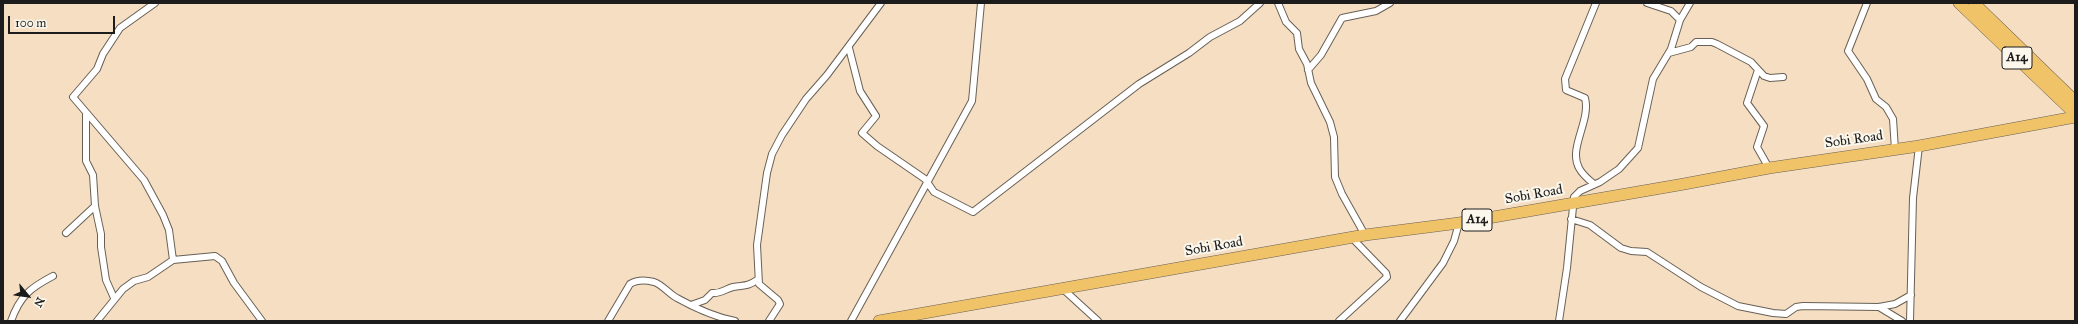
<!DOCTYPE html>
<html>
<head>
<meta charset="utf-8">
<style>
	body { margin:0 }
	#map { position:relative; width:2078px; height:324px; overflow:hidden; background:#f5dec2; font-family:"IM FELL Great Primer",serif }
	canvas { display:block }
	.frame { position:absolute; inset:0; border:4px solid #1c1c1c; pointer-events:none }
	.north { position:absolute; left:8px; top:276px; width:40px; height:40px; -webkit-text-stroke:3px #fbf7ec; paint-order:stroke; rotate:119deg; font-size:11px; font-weight:700; line-height:16px; text-align:center; color:#1c1c1c }
	.north::after { content:''; display:block; margin:auto; width:14px; height:18px; background:#1c1c1c; clip-path:polygon(50% 0,100% 100%,50% 72%,0 100%) }
	.scale { position:absolute; left:8px; top:16px; width:107px; height:18px; box-sizing:border-box; border:2px solid #1c1c1c; border-top:0; padding-left:5px; font-size:12px; line-height:14px; white-space:nowrap; color:#1c1c1c; -webkit-text-stroke:3px #fbf7ec; paint-order:stroke }
</style>
</head>
<body>
<div id="map">
<canvas width="2078" height="324"></canvas>
<div class="frame"></div>
<div class="north">N</div>
<div class="scale">100 m</div>
</div>
<script>
const g = document.querySelector('canvas').getContext('2d');
g.lineJoin = 'round';
function strokePath(path, color, width, dash) { g.strokeStyle = color; g.lineWidth = width; g.lineCap = dash ? 'butt' : 'round'; g.setLineDash(dash || []); g.stroke(path); }
function label(font, color, halo, rows, align = 'center') {
  g.font = font + ' "IM FELL Great Primer",serif'; g.lineWidth = 4; g.setLineDash([]); g.textBaseline = 'middle'; g.strokeStyle = halo; g.fillStyle = color; for (const [text, x, y, turn = 0] of rows) {
    g.save(); g.translate(x, y); g.rotate((+turn || 0) * Math.PI / 180); g.textAlign = isNaN(turn) ? turn : align; if (halo) g.strokeText(text, 0, 0); g.fillText(text, 0, 0); g.restore();
  }
}
const street = new Path2D(`
	M 1278,3 L 1286,22 L 1297,33 L 1299,49 L 1307,64 L 1311,83 L 1330,122 L 1334,137 L 1335,177 L 1342,194 L 1365,235
	M 1647,3 L 1671,11 L 1680,20
	M 1867,3 L 1848,51 L 1867,79 L 1876,99 L 1886,107 L 1893,119 L 1895,150
	M 849,48 L 860,91 L 876,116 L 862,133 L 877,146 L 925,179 L 934,192 L 973,212 L 1139,84 L 1189,53 L 1210,37 L 1240,21 L 1260,3
	M 1669,53 L 1691,47 L 1696,42 L 1712,42 L 1717,44 L 1751,62 L 1764,76 L 1770,78 L 1783,77
	M 1308,70 L 1321,55 L 1342,18 L 1376,11 L 1390,3
	M 1758,70 L 1747,103 L 1764,126 L 1757,147 L 1769,168
	M 86,115 L 86,161 L 93,175 L 95,206 L 101,234 L 101,247 L 106,280 L 114,298
	M 1594,184 C 1589,180 1582,174 1579,168 C 1568,148 1591,121 1585,98 L 1566,90 L 1565,79 L 1596,3
	M 1571,219 L 1590,225 L 1621,248 L 1631,251 L 1647,252 L 1701,287 L 1738,306 L 1773,313 L 1786,314 L 1796,307 L 1803,306 L 1879,307 L 1895,304 L 1911,295
	M 66,233 L 95,206
	M 173,260 L 215,256 L 222,261 L 234,283 L 262,321
	M 1063,289 L 1098,321
	M 691,305 L 705,300 L 712,293 C 721,294 725,289 733,287 C 744,285 747,287 757,280
	M 1879,307 L 1902,321
	M 11,321 C 20,296 30,288 53,276
	M 97,321 L 123,289 L 134,281 L 148,277 L 173,260 L 169,230 L 163,215 L 144,180 L 73,97 L 97,69 L 103,54 L 120,28 L 155,3
	M 608,321 L 630,284 C 638,279 646,280 654,282 C 663,285 669,294 677,298 C 695,308 715,317 735,321
	M 769,321 L 780,304 L 778,300 L 759,284 L 757,245 L 767,173 L 772,154 L 782,135 L 806,99 L 827,75 L 881,3
	M 851,321 L 972,101 L 981,3
	M 1339,321 L 1387,277 L 1386,273 L 1353,239
	M 1400,321 L 1443,263 L 1454,241 L 1459,223
	M 1559,321 L 1567,268 L 1574,197 L 1580,191 L 1600,182 L 1619,169 L 1638,148 L 1653,79 L 1671,49 L 1680,20 L 1690,3
	M 1910,321 L 1913,198 L 1919,146`);
const highway = new Path2D(`
	M 1959,3 L 2075,114
	M 1974,3 L 2075,101
	M 879,321 L 1365,235 L 1459,223 L 1684,184 L 1769,168 L 1919,146 L 2075,117`);
strokePath(street, '#686056', 8);
strokePath(highway, '#686056', 12);
strokePath(street, '#fff', 6);
strokePath(highway, '#f1c369', 11);
for (const [x, y, w] of [
	[2017,58,30],
	[1477,220,30]
]) { const box = new Path2D(); box.roundRect(x - w / 2, y - 11, w, 22, 3); g.fillStyle = '#fbf7ec'; g.fill(box); strokePath(box, '#1c1c1c', 1); }
label('bold 13px', '#1c1c1c', null, [
	["A14",2017,58],
	["A14",1477,220]
]);
label('14px', '#1c1c1c', '#fbf7ec', [
	["Sobi Road",1854,140,-8],
	["Sobi Road",1534,195,-10],
	["Sobi Road",1214,247,-10]
]);
</script>
</body>
</html>
